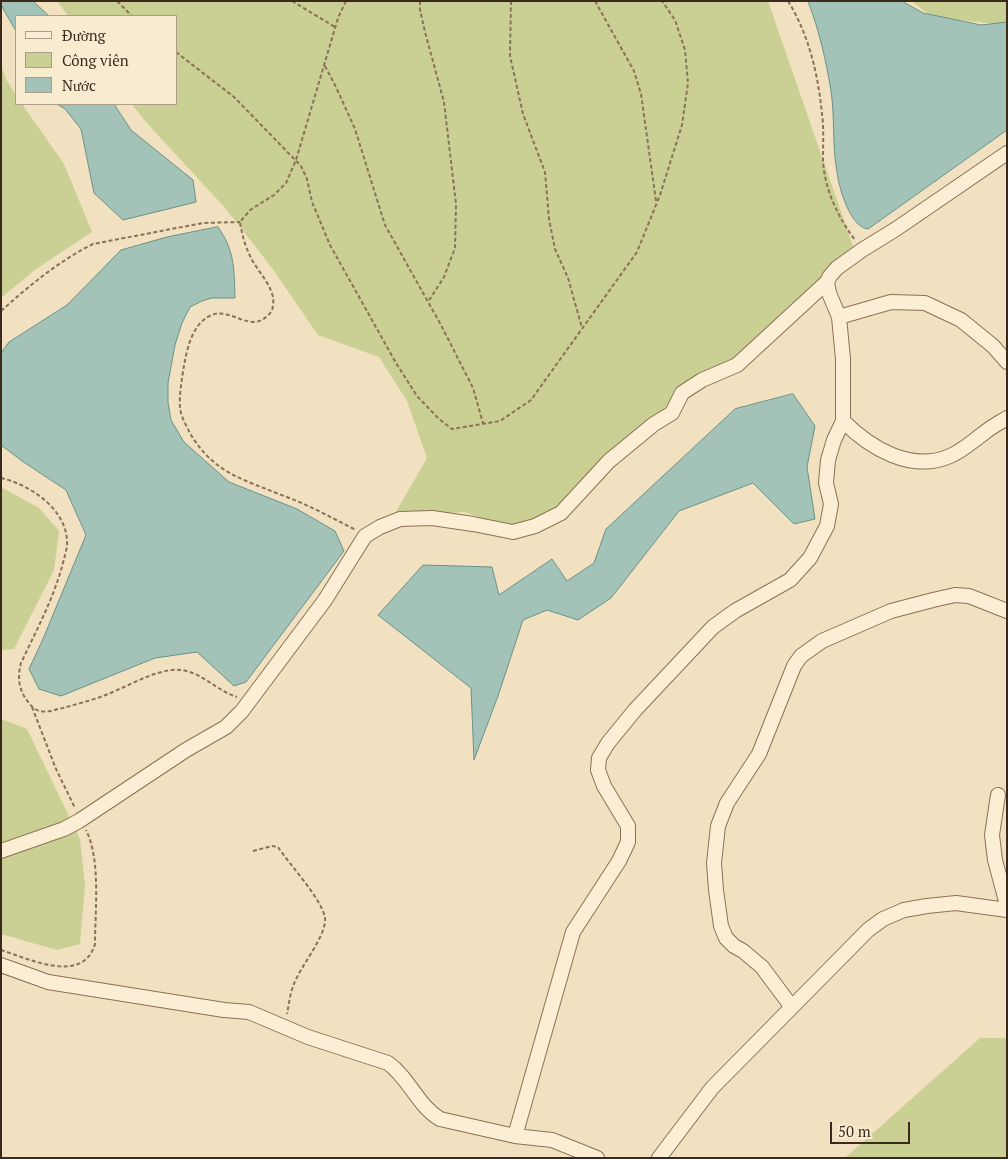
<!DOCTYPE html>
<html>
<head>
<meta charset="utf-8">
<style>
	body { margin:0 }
	#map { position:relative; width:1008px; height:1159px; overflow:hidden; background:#f1e1c0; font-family:"PT Serif",serif }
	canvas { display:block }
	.frame { position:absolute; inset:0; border:2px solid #3a2a1c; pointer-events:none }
	.legend { position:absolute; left:15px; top:15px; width:162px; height:90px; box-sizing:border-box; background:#f8ebd0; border:1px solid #ac9e88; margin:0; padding:6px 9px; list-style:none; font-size:15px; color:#3a2a1c }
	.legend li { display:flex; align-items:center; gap:10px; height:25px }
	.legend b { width:25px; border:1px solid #ac9e88 }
	.scale { position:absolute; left:830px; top:1122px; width:80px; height:22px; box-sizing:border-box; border:2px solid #3a2a1c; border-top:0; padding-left:6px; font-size:15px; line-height:18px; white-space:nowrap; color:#3a2a1c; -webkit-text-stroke:4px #f8ebd0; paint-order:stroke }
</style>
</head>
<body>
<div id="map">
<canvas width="1008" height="1159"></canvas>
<div class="frame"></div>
<ul class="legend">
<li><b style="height:6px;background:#fbeed4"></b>Đường</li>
<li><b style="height:14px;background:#cad093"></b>Công viên</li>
<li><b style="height:14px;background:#a3c3b9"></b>Nước</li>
</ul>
<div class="scale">50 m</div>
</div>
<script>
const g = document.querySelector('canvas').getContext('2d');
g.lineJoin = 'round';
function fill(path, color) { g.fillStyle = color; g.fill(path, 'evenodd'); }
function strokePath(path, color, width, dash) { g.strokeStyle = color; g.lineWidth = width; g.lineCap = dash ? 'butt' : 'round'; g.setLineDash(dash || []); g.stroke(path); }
fill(new Path2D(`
	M 57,1 L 768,1 L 857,258 L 701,385 L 527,533 L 464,512 L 393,517 L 427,458 L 407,401 L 379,357 L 318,335 L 272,268 L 226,209 L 145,121 L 132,104 L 176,104 L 176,16 L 68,16 Z
	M 912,1 L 1007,1 L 1007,25 L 931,17 Z
	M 1,66 L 7,81 L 16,95 L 16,104 L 22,104 L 64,164 L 92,232 L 36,269 L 1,298 Z
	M 1,487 L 39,508 L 59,531 L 54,570 L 14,649 L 1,650 Z
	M 1,719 L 27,729 L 80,839 L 85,885 L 80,944 L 57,950 L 1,934 Z
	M 1007,1031 L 1007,1158 L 845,1158 L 980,1038 L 1006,1038 Z`), '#cad093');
const water = new Path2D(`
	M 1,1 L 33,1 L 49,16 L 16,16 L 16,31 L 1,5 Z
	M 808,1 L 902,1 L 923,13 L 981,25 L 1007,22 L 1007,130 L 868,229 C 850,227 839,188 837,172 C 832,145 835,117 831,91 C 826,60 819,30 808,1 Z
	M 57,104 L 114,104 L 131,130 L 193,180 L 196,202 L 123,220 L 94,193 L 81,129 L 65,109 Z
	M 218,227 C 235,251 234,269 235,298 L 212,298 L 202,301 L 190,307 L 182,323 L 175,345 L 168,383 L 168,402 L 171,420 L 184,442 L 229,482 L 297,509 L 335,531 L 344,551 L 246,682 L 234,686 L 197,652 L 155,658 L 61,696 L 39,689 L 29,669 L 43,639 L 86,535 L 66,490 L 22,461 L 1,445 L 1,353 L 9,342 L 67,305 L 121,250 L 167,237 Z
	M 793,394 L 815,426 L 807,467 L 815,519 L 794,524 L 753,483 L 679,511 L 611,598 L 578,620 L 547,610 L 523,620 L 498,696 L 474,760 L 471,688 L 378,615 L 423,565 L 492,567 L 499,595 L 552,559 L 567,581 L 594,563 L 606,529 L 735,409 Z`);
fill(water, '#a3c3b9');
strokePath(water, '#699186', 1);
const minor = new Path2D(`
	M 839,317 L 891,302 L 925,303 L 961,320 L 993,346 L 1007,362
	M 843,421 C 870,448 911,473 950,456 C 962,451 973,441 984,433 C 991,427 999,423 1007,418
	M 998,795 L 992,835 L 995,860 L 1007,905
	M 1,851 L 64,829 L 79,821 L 186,750 L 226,727 L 242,711 L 325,600 L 365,536 L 380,527 L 400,519 L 432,518 L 473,524 L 513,532 L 535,526 L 561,513 L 609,461 L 654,424 L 672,413 L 682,393 L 702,380 L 737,365 L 827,282
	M 1,965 L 48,982 L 224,1010 L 249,1012 L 308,1037 L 388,1063 C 409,1078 418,1106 440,1119 L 515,1136 L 552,1140 L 597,1158
	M 791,1006 L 762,967 L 743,951 L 734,946 L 726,938 L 721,926 L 716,890 L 714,863 L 718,826 L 727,803 L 759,754 L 794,666 L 801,656 L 822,641 L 891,611 L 933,600 L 955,595 L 969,596 L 1007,611
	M 515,1136 L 573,932 L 619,861 L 628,842 L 628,826 L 604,786 L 598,770 L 599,758 L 608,743 L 635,710 L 713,627 L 735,611 L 790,580 L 810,558 L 827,526 L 831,504 L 826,483 L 828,460 L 834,440 L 843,421 L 843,359 L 839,317 L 829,293 L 827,282 L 830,276 L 837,268 L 862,250 L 896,229 L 1007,153
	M 659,1158 L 712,1088 L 868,930 L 883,919 L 904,910 L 927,906 L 956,903 L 1007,910`);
strokePath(minor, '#8b7156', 16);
strokePath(new Path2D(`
	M 117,1 L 132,16
	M 292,1 L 335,27
	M 346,1 L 338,18 L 296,160 L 286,183 L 274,195 L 250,210 L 240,222 C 242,235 245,246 251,258 C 258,272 276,289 273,305 C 273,310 270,314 266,317 C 249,332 229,307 212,315 C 193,322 187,348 184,366 C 182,377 179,396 180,408 C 181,417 187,427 191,435 C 215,474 245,480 284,496 C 309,505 332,518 356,530
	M 420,1 L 420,10 L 425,32 L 444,102 L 456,204 L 455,248 L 444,277 L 428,302
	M 511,1 L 510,56 L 523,114 L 545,172 L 549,219 L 555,249 L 568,278 L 582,328
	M 595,1 L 634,71 L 641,94 L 656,201
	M 788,1 C 809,35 818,74 822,114 C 824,129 823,144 823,159 C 824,189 838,217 855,240
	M 176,52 L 234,97 L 301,166 L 307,179 L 312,202 L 330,245 L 396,363 L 417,396 L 439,419 L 452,429 L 500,421 L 531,400 L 637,252 L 660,195 L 682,125 L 688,83 L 685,50 L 675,20 L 662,1
	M 325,66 L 336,87 L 355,129 L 385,225 L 441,325 L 473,388 L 483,423
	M 1,311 C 30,285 59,261 93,244 L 203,223 L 240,222
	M 1,478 C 31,485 68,510 67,544 C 67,549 65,555 64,559 C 55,596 37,629 21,663 C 18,674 18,685 24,696 C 28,702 33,710 40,711 C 48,713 56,709 63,708 C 76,704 90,701 103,696 C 125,688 148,673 172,670 C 198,667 214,690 237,697
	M 32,707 L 56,769 L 75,808
	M 253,851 L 272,846 L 278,847 C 289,864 322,899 325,918 C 327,935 300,967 294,984 C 290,993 289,1004 287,1014
	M 1,950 C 29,959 83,985 95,944 C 95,910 101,860 86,830`), '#8b7156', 2, [4, 2.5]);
strokePath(minor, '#fbeed4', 14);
</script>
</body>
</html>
